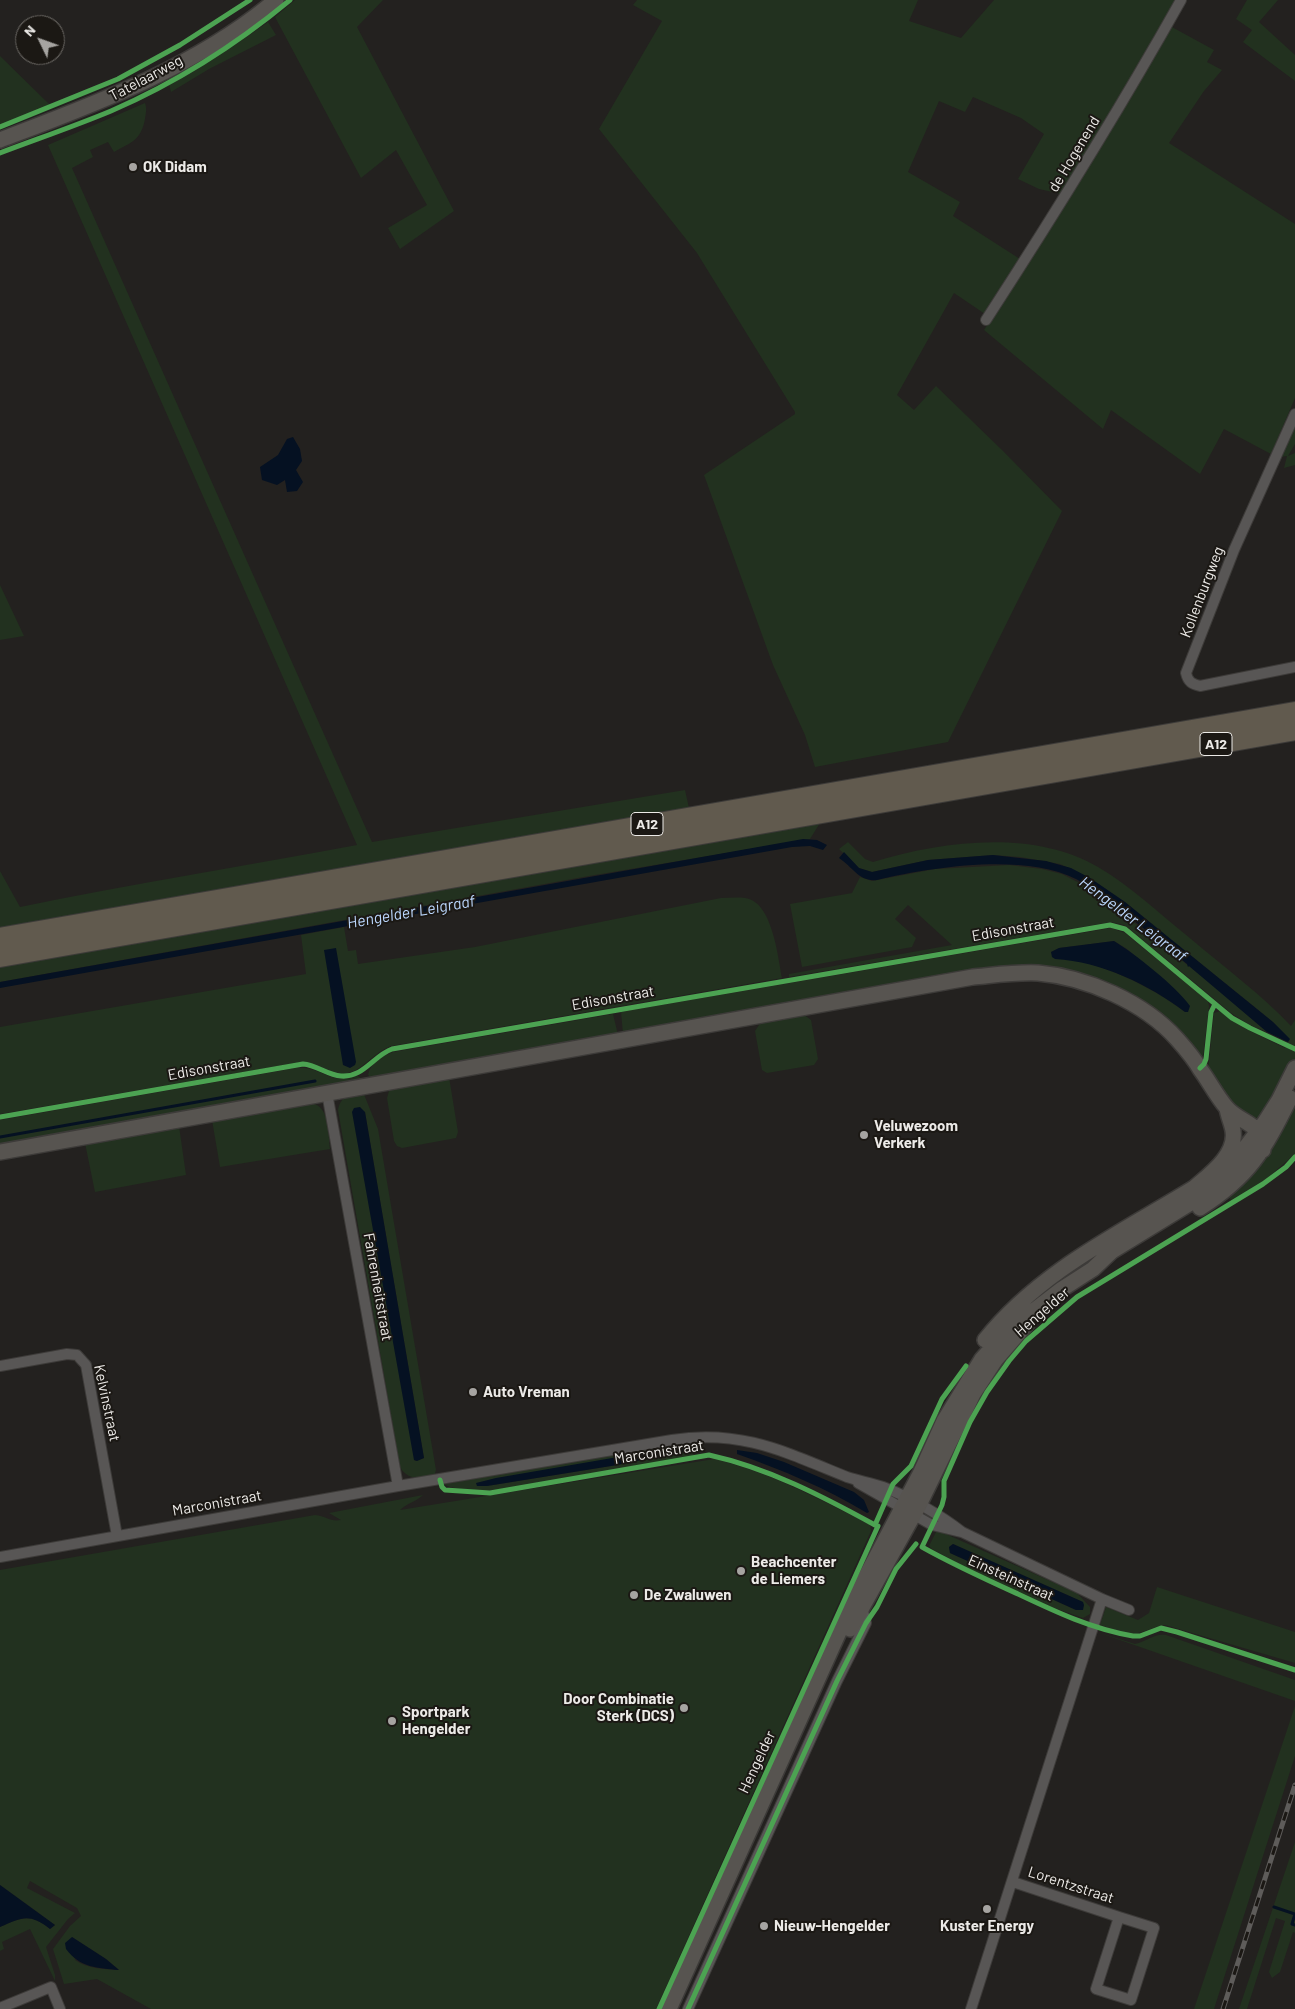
<!DOCTYPE html>
<html>
<head>
<meta charset="utf-8">
<style>
	body { margin:0 }
	#map { position:relative; width:1295px; height:2009px; overflow:hidden; background:#23211f; font-family:Barlow,sans-serif }
	canvas { display:block }
	.north { position:absolute; left:15px; top:15px; width:50px; height:50px; box-sizing:border-box; background:#1b1814; border:1px solid #6f6c68; border-radius:50%; rotate:312deg; font-size:14px; font-weight:700; line-height:20px; text-align:center; color:#eceae7 }
	.north::after { content:''; display:block; margin:auto; width:18px; height:22px; background:#a6a4a1; clip-path:polygon(50% 0,100% 100%,50% 72%,0 100%) }
</style>
</head>
<body>
<div id="map">
<canvas width="1295" height="2009"></canvas>
<div class="north">N</div>
</div>
<script>
const g = document.querySelector('canvas').getContext('2d');
g.lineJoin = 'round';
function fill(path, color) { g.fillStyle = color; g.fill(path, 'evenodd'); }
function strokePath(path, color, width, dash) { g.strokeStyle = color; g.lineWidth = width; g.lineCap = dash ? 'butt' : 'round'; g.setLineDash(dash || []); g.stroke(path); }
function label(font, color, halo, rows, align = 'center') {
  g.font = font + ' Barlow,sans-serif'; g.lineWidth = 4; g.setLineDash([]); g.textBaseline = 'middle'; g.strokeStyle = halo; g.fillStyle = color; for (const [text, x, y, turn = 0] of rows) {
    g.save(); g.translate(x, y); g.rotate((+turn || 0) * Math.PI / 180); g.textAlign = isNaN(turn) ? turn : align; if (halo) g.strokeText(text, 0, 0); g.fillText(text, 0, 0); g.restore();
  }
}
fill(new Path2D(`
	M 295,0 L 383,0 L 357,27 L 454,211 L 400,249 L 388,228 L 427,205 L 396,150 L 361,178 L 275,17 Z
	M 637,0 L 918,0 L 909,21 L 961,38 L 994,0 L 1178,0 L 1061,194 L 1039,189 L 1018,179 L 1044,134 L 1021,118 L 973,97 L 965,112 L 939,101 L 908,172 L 960,202 L 953,216 L 1020,259 L 985,314 L 954,293 L 897,395 L 914,410 L 936,386 L 1004,452 L 1062,511 L 948,742 L 815,767 L 805,735 L 773,665 L 704,475 L 795,414 L 795,412 L 697,253 L 599,129 L 662,21 L 633,5 Z
	M 1247,0 L 1278,0 L 1259,22 L 1295,55 L 1295,81 L 1243,42 L 1252,30 L 1236,19 Z
	M 268,22 L 276,35 L 209,69 L 171,92 L 169,84 L 235,45 Z
	M 1170,26 L 1214,50 L 1207,62 L 1222,70 L 1204,91 L 1169,143 L 1295,224 L 1295,398 L 1271,454 L 1224,429 L 1200,474 L 1111,410 L 1103,429 L 984,330 L 1067,198 Z
	M 0,56 L 50,105 L 0,125 Z
	M 145,103 C 147,109 146,112 145,119 C 141,140 132,142 114,152 L 108,142 L 90,150 L 93,157 L 72,168 L 372,842 L 685,790 L 689,808 L 0,929 L 0,871 L 20,907 C 132,884 245,866 357,845 L 48,145 Z
	M 1295,421 L 1295,444 L 1288,456 L 1295,453 L 1295,465 L 1284,468 L 1287,456 L 1279,457 Z
	M 0,585 L 24,636 L 0,640 Z
	M 820,823 L 810,839 L 589,876 L 0,982 L 0,967 Z
	M 848,842 L 865,859 L 873,862 C 942,841 1033,829 1098,867 C 1132,887 1161,915 1191,939 C 1225,968 1261,994 1291,1026 L 1295,1020 L 1295,1065 L 1263,1116 L 1252,1119 L 1240,1114 L 1208,1070 L 1214,1013 L 1220,1011 L 1246,1029 L 1285,1048 L 1289,1039 L 1273,1022 L 1125,902 L 1090,878 L 1060,864 L 1020,857 L 993,855 L 928,860 L 872,872 L 859,868 L 839,849 Z
	M 1009,865 L 1042,869 L 1062,874 L 1093,890 L 1219,990 L 1267,1032 L 1250,1025 L 1231,1013 L 1130,929 L 1124,925 L 1111,922 L 1082,927 L 789,977 L 789,974 L 952,945 L 908,905 L 895,919 L 916,938 L 912,947 L 802,967 L 790,904 L 852,893 L 860,877 L 872,881 L 935,869 Z
	M 721,898 C 729,898 737,897 745,898 C 772,901 778,956 782,978 L 391,1046 C 371,1053 361,1076 337,1074 C 325,1073 316,1062 301,1062 L 0,1114 L 0,1027 L 306,974 L 301,935 L 344,927 L 348,951 L 356,950 L 358,964 L 475,947 Z
	M 1111,928 L 1125,933 L 1208,1001 L 1209,1006 L 1203,1056 L 1201,1057 L 1167,1024 L 1051,971 L 623,1034 L 621,1012 ZM 1114,941 L 1127,949 L 1173,989 L 1185,1012 C 1160,993 1129,977 1100,967 C 1083,961 1067,958 1051,952 L 1059,948 Z
	M 613,1014 L 618,1035 L 374,1080 L 368,1075 C 370,1063 382,1056 393,1052 Z
	M 803,1014 L 811,1020 L 818,1059 L 814,1065 L 767,1073 L 762,1070 L 755,1031 L 761,1022 Z
	M 296,1068 C 323,1066 329,1086 358,1076 L 361,1078 L 360,1080 L 0,1145 L 0,1120 Z
	M 449,1077 L 458,1132 L 456,1138 L 402,1148 L 397,1146 L 394,1141 L 387,1098 L 389,1091 L 393,1088 Z
	M 363,1092 L 378,1129 L 436,1470 L 434,1476 C 420,1478 408,1481 400,1467 L 338,1110 C 341,1095 350,1095 363,1092 ZM 353,1110 L 365,1112 L 424,1458 L 415,1461 Z
	M 1295,1096 L 1295,1154 L 1265,1180 L 1231,1200 L 1227,1195 Z
	M 310,1103 C 330,1105 328,1132 330,1149 L 220,1167 L 212,1120 Z
	M 179,1126 L 186,1175 L 95,1192 L 85,1143 Z
	M 688,1443 L 693,1450 L 694,1456 L 497,1490 C 487,1491 449,1490 444,1484 L 663,1446 ZM 679,1447 L 684,1451 L 617,1465 L 487,1486 L 566,1467 Z
	M 714,1459 C 769,1472 817,1498 867,1523 L 870,1523 L 871,1531 L 656,2009 L 151,2009 L 97,1979 L 64,1984 L 53,1949 L 70,1926 L 81,1916 L 77,1908 L 30,1881 L 27,1888 L 75,1913 L 68,1919 L 46,1947 L 55,1975 L 55,1981 L 30,1929 L 2,1942 L 4,1949 L 0,1951 L 0,1927 C 22,1917 30,1913 50,1929 L 55,1925 L 0,1885 L 0,1570 L 315,1515 C 326,1516 330,1522 341,1520 L 329,1513 L 423,1495 C 416,1502 407,1503 400,1510 ZM 72,1937 L 106,1959 L 119,1970 C 103,1969 88,1969 75,1960 Z
	M 937,1530 L 1077,1593 L 1090,1607 L 1090,1614 L 1083,1618 L 1040,1603 L 974,1572 L 932,1549 L 929,1546 ZM 953,1544 L 1083,1602 L 1082,1610 L 1076,1610 L 950,1553 L 949,1547 Z
	M 1157,1587 L 1295,1632 L 1295,1663 L 1165,1625 C 1155,1626 1148,1631 1138,1633 C 1127,1636 1111,1628 1100,1625 L 1106,1607 L 1138,1620 L 1149,1613 Z
	M 1097,1632 L 1135,1644 C 1146,1642 1154,1633 1166,1635 L 1295,1680 L 1295,1701 Z
	M 1295,1706 L 1295,1756 L 1214,2009 L 1194,2009 Z
	M 1295,1842 L 1295,1933 L 1293,1932 L 1280,1972 L 1272,1978 L 1269,1972 L 1285,1921 L 1276,1918 L 1247,2009 L 1239,2009 Z`), '#22311f');
fill(new Path2D(`
	M 293,437 L 300,449 L 302,461 L 296,470 L 303,482 L 297,491 L 287,492 L 285,480 L 277,485 L 262,480 L 260,467 L 278,455 L 287,439 Z
	M 803,839 L 817,840 L 827,845 L 823,850 L 810,846 L 792,847 L 0,988 L 0,982 Z
	M 844,852 L 859,868 L 872,872 L 928,860 L 993,855 L 1046,861 L 1071,868 L 1090,878 L 1125,902 L 1273,1022 L 1290,1039 L 1288,1042 L 1267,1032 L 1189,966 L 1188,967 L 1187,964 L 1149,933 L 1146,932 L 1147,931 C 1124,913 1102,892 1076,879 C 1023,853 933,867 877,880 C 859,882 853,867 839,858 Z
	M 1114,941 C 1135,954 1176,986 1190,1006 L 1188,1012 L 1185,1012 C 1148,984 1102,962 1055,959 L 1052,957 L 1051,952 L 1059,948 Z
	M 336,948 L 356,1062 L 355,1065 L 350,1068 L 343,1065 L 324,950 Z
	M 360,1107 L 365,1112 L 424,1458 L 417,1461 L 414,1460 L 352,1112 L 354,1108 Z
	M 682,1446 L 685,1449 L 683,1452 L 617,1465 L 487,1486 L 477,1486 L 476,1483 L 496,1478 Z
	M 737,1450 L 757,1453 L 784,1462 L 854,1492 L 864,1500 L 869,1512 L 867,1513 C 826,1488 782,1470 737,1454 Z
	M 953,1544 L 1083,1602 L 1084,1605 L 1083,1610 L 1076,1610 L 950,1553 L 949,1547 Z
	M 0,1885 L 55,1925 L 50,1929 C 30,1913 22,1917 0,1927 Z
	M 72,1937 L 106,1959 L 119,1970 C 98,1968 80,1968 66,1949 L 65,1943 Z`), '#051122');
strokePath(new Path2D(`
	M 0,1137 L 315,1081
	M 1274,1907 L 1295,1914
	M 1295,1914 L 1292,1924 L 1295,1925`), '#051122', 3);
const street = new Path2D(`
	M 986,320 C 1054,215 1120,109 1181,0
	M 1295,414 L 1234,550 L 1186,673 C 1188,682 1192,684 1200,686 L 1295,667
	M 327,1093 L 398,1486
	M 0,1366 L 67,1354 L 77,1355 L 86,1365 L 117,1536
	M 858,1483 L 932,1525 L 961,1532
	M 0,1557 L 398,1486 L 672,1440 C 741,1429 785,1452 847,1477 C 859,1481 872,1483 883,1487 C 908,1496 942,1516 962,1532 L 1102,1599
	M 1013,1882 L 1119,1917 L 1096,1989 L 1131,2000 L 1154,1928 L 1119,1917
	M 0,2008 L 51,1987 L 60,2009
	M 688,2009 L 837,1681 L 866,1623 L 862,1607
	M 971,2009 L 1102,1599 L 1129,1610`);
const secondary = new Path2D(`
	M 0,140 C 95,104 197,67 276,0
	M 0,1152 L 973,977 C 995,975 1017,972 1038,973 C 1086,977 1144,1002 1177,1039 C 1185,1048 1194,1058 1200,1069 C 1209,1081 1216,1095 1226,1107 C 1240,1124 1264,1122 1263,1150
	M 1200,1208 C 1250,1176 1264,1150 1290,1098
	M 985,1340 C 1040,1271 1119,1234 1194,1188 C 1209,1175 1237,1155 1233,1131 C 1232,1124 1228,1116 1227,1108
	M 850,1629 L 919,1505 L 973,1394 L 996,1359 L 1029,1321
	M 669,2009 L 853,1601 L 920,1474 L 944,1421 L 982,1359 L 1017,1320 L 1036,1309 L 1062,1289 L 1093,1269 L 1112,1251 L 1200,1197 L 1219,1182 L 1265,1122 L 1279,1100 L 1295,1068`);
const highway = new Path2D(`
	M 0,938 L 1295,712
	M 0,957 L 1295,730`);
strokePath(street, '#3d3b39', 12);
strokePath(secondary, '#3d3b39', 18);
strokePath(highway, '#3d3b39', 22);
strokePath(street, '#585655', 10);
strokePath(secondary, '#575450', 15);
strokePath(highway, '#615a4e', 20);
const rail = new Path2D(`
	M 1223,2009 L 1295,1785`);
strokePath(rail, '#5e5c5a', 5);
strokePath(rail, '#1b1814', 3, [9]);
strokePath(new Path2D(`
	M 0,127 L 118,79 L 180,45 L 250,0
	M 0,153 C 37,139 75,126 111,111 C 175,83 237,44 290,0
	M 1200,1068 L 1204,1064 L 1206,1059 L 1211,1012 L 1215,1004
	M 0,1117 L 303,1064 C 317,1065 327,1075 341,1076 C 363,1078 373,1056 392,1049 L 1110,925 L 1125,929 L 1232,1018 L 1250,1028 L 1295,1049
	M 1295,1157 L 1286,1167 L 1263,1184 L 1077,1297 L 1026,1341 L 1009,1361 L 987,1392 L 970,1422 L 944,1481 L 944,1497 L 942,1505 L 922,1547 C 954,1565 985,1579 1018,1594 C 1056,1612 1092,1629 1133,1636 L 1140,1636 L 1161,1628 L 1177,1632 L 1295,1670
	M 440,1480 L 442,1487 L 445,1490 L 490,1493 L 709,1455 C 768,1468 822,1496 875,1525 L 893,1484 L 911,1466 L 942,1399 L 966,1366
	M 659,2009 L 878,1526
	M 688,2009 L 837,1681 L 866,1623 L 877,1607 L 896,1569 L 916,1544`), '#4ca352', 5);
for (const [x, y, r, color] of [
	[133,167,5,"#a6a4a1"],
	[864,1135,5,"#a6a4a1"],
	[473,1392,5,"#a6a4a1"],
	[741,1571,5,"#a6a4a1"],
	[634,1595,5,"#a6a4a1"],
	[684,1708,5,"#a6a4a1"],
	[392,1721,5,"#a6a4a1"],
	[987,1909,5,"#a6a4a1"],
	[764,1926,5,"#a6a4a1"]
]) { const dot = new Path2D(); dot.arc(x, y, r, 0, 2 * Math.PI); g.fillStyle = color; g.fill(dot); strokePath(dot, '#1b1814', 2); }
for (const [x, y, w] of [
	[1216,744,32],
	[647,824,32]
]) { const box = new Path2D(); box.roundRect(x - w / 2, y - 11.5, w, 23, 4); g.fillStyle = '#1b1814'; g.fill(box); strokePath(box, '#eceae7', 1); }
label('bold 14px', '#eceae7', null, [
	["A12",1216,744],
	["A12",647,824]
]);
label('15px', '#eceae7', '#1b1814', [
	["Tatelaarweg",146,78,-28],
	["de Hogenend",1074,154,-59],
	["Kollenburgweg",1202,592,-69],
	["Edisonstraat",1013,929,-10],
	["Edisonstraat",613,998,-10],
	["Edisonstraat",209,1068,-10],
	["Fahrenheitstraat",378,1287,80],
	["Hengelder",1042,1312,-41],
	["Kelvinstraat",107,1403,78],
	["Marconistraat",659,1452,-9],
	["Marconistraat",217,1503,-10],
	["Einsteinstraat",1011,1578,24],
	["Hengelder",757,1762,-65],
	["Lorentzstraat",1071,1885,18]
]);
label('bold 15px', '#eceae7', '#1b1814', [
	["OK Didam",143,167],
	["Veluwezoom",874,1126],
	["Verkerk",874,1143],
	["Auto Vreman",483,1392],
	["Beachcenter",751,1562],
	["de Liemers",751,1579],
	["De Zwaluwen",644,1595],
	["Door Combinatie",674,1699,"right"],
	["Sterk (DCS)",674,1716,"right"],
	["Sportpark",402,1712],
	["Hengelder",402,1729],
	["Nieuw-Hengelder",774,1926],
	["Kuster Energy",987,1926,"center"]
], 'left');
label('italic 16px', '#bbd7fd', '#1b1814', [
	["Hengelder Leigraaf",411,912,-10],
	["Hengelder Leigraaf",1133,919,37]
]);
</script>
</body>
</html>
